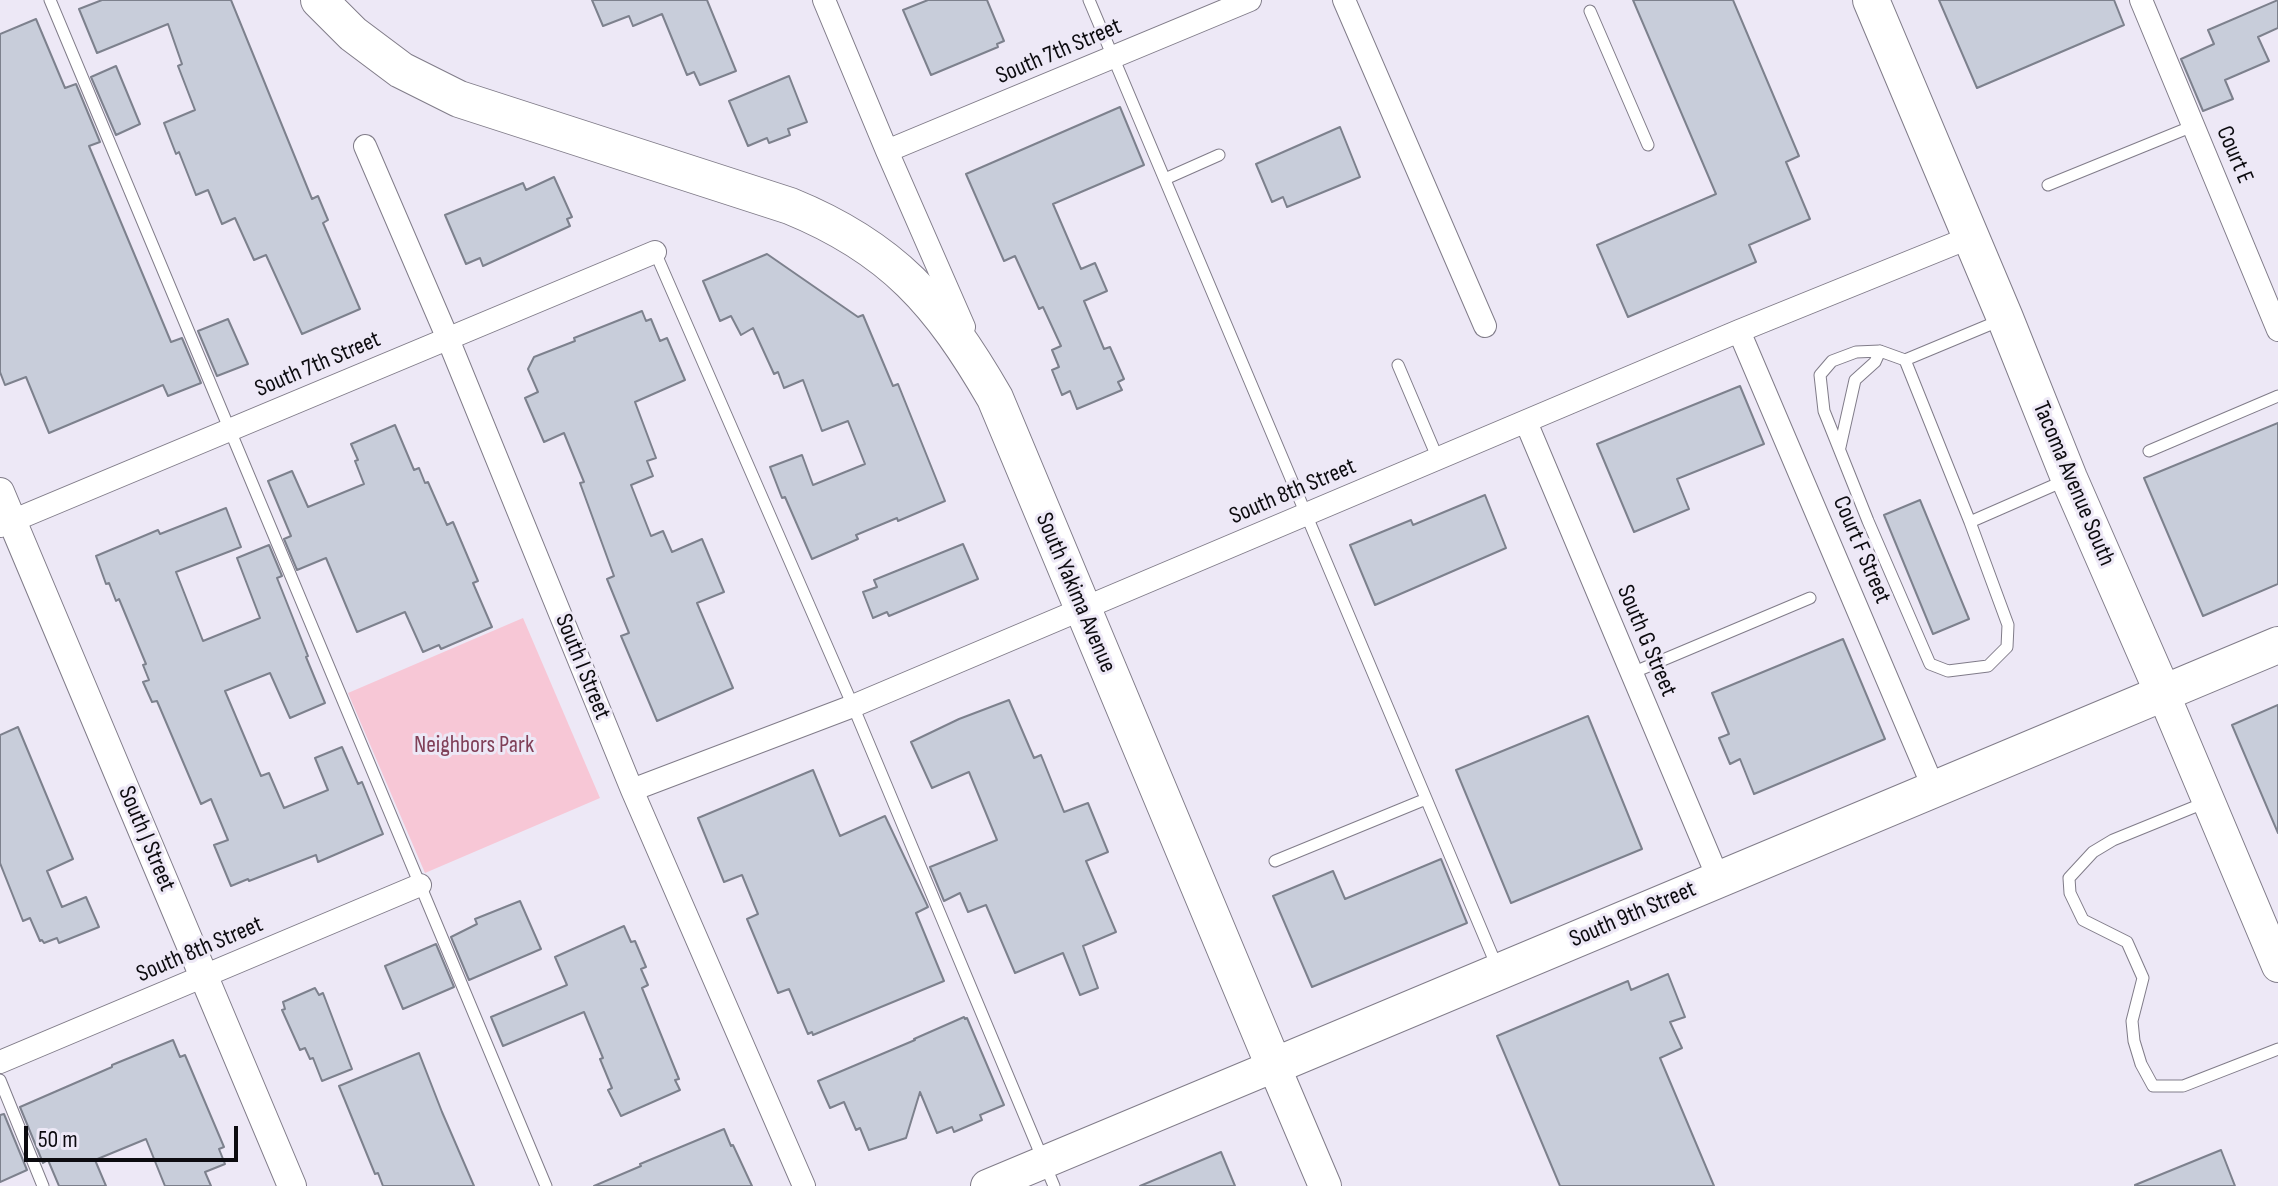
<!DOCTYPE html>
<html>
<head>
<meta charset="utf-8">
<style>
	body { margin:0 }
	#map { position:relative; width:2278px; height:1186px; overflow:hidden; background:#ede8f6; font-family:"Sofia Sans Condensed",sans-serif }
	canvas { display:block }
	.scale { position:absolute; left:24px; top:1126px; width:214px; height:36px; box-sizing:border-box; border:4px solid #0c0b0f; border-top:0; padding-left:10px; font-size:24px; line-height:28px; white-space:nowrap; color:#0c0b0f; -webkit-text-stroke:6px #ede8f6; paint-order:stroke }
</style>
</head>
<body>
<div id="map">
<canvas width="2278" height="1186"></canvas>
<div class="scale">50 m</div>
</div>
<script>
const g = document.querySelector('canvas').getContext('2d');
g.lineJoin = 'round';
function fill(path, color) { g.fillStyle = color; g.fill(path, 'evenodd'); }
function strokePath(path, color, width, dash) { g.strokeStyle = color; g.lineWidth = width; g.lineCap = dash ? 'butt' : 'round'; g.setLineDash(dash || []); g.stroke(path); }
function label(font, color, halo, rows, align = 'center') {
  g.font = font + ' "Sofia Sans Condensed",sans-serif'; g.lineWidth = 6; g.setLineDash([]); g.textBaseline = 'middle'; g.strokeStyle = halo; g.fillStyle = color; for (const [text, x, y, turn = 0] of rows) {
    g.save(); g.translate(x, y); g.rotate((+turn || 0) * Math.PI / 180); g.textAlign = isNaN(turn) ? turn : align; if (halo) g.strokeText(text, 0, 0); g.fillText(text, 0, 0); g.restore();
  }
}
fill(new Path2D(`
	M 523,618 L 600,798 L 425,873 L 348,693 Z`), '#f7c7d6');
const building = new Path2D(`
	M 102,0 L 231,0 L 312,199 L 318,196 L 328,220 L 323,223 L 360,309 L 302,334 L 266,255 L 254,260 L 235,218 L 222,224 L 208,190 L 196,195 L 179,152 L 176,154 L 164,123 L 195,110 L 178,66 L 182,64 L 168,24 L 97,53 L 79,9 Z
	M 592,0 L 707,0 L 736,71 L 700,85 L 694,72 L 687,75 L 662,14 L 633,26 L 629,16 L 603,26 Z
	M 928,0 L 987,0 L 1004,41 L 997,44 L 998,47 L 931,75 L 903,10 Z
	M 1633,0 L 1733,0 L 1799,156 L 1786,162 L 1810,219 L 1749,245 L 1756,262 L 1628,317 L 1597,245 L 1716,194 Z
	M 1939,0 L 2114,0 L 2124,25 L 1977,88 Z
	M 2278,0 L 2278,28 L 2258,37 L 2269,61 L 2225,80 L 2233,99 L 2203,111 L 2181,59 L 2214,44 L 2208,30 Z
	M 36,19 L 65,88 L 76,84 L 100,142 L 89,146 L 171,342 L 182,338 L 201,383 L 168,396 L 163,385 L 49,433 L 26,377 L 5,385 L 0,372 L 0,34 Z
	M 116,66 L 140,124 L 116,135 L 91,77 Z
	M 789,76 L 807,122 L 788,129 L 790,135 L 769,143 L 767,138 L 748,146 L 729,101 Z
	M 1120,107 L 1144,165 L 1053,204 L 1081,269 L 1095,263 L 1107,291 L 1084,301 L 1104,349 L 1110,347 L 1124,379 L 1118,382 L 1122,390 L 1077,409 L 1070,391 L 1062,395 L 1052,370 L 1059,367 L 1052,350 L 1061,346 L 1043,307 L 1039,309 L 1015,256 L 1004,261 L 966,174 Z
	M 1340,127 L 1360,177 L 1287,207 L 1283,197 L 1272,202 L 1256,164 Z
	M 554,177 L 572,217 L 567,219 L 570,226 L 483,266 L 480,258 L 466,264 L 445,215 L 523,183 L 526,190 Z
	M 767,254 L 858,317 L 863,315 L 893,386 L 898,384 L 945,501 L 898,521 L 897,518 L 856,535 L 858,539 L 812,559 L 785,497 L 782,498 L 770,467 L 802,455 L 813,485 L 865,464 L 848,421 L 822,431 L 803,380 L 784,388 L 778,372 L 774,374 L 753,328 L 741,335 L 731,316 L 720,321 L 703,281 Z
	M 642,311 L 646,321 L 651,319 L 660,341 L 667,338 L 685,380 L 635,402 L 656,458 L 647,461 L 653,476 L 631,485 L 651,536 L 663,531 L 672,552 L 702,539 L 724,592 L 697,603 L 733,688 L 657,721 L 621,636 L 629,633 L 607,579 L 614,576 L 580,483 L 584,482 L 564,433 L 544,442 L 525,398 L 538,392 L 528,369 L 534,357 L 575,341 L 574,338 Z
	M 228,319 L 248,364 L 217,376 L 198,331 Z
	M 1740,386 L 1764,444 L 1677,479 L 1689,509 L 1634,532 L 1597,444 Z
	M 2278,423 L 2278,584 L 2203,616 L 2144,478 Z
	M 395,425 L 414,470 L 419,468 L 425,483 L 428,482 L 447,525 L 453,522 L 478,581 L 473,583 L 492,627 L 441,649 L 439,645 L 423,652 L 405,612 L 357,632 L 326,558 L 297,570 L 284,539 L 291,536 L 268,481 L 292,471 L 308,507 L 364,484 L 355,461 L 358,460 L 351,444 Z
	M 1485,495 L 1506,548 L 1375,605 L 1350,545 L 1411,520 L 1413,525 Z
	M 1920,500 L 1969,619 L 1933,634 L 1884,515 Z
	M 226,508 L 241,547 L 176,572 L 203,641 L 260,618 L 237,558 L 269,545 L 282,576 L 277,578 L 308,656 L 306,657 L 325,703 L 290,718 L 270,673 L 225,691 L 261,776 L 269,773 L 284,808 L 328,790 L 315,758 L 342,747 L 358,784 L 362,782 L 383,834 L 318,862 L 316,855 L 249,881 L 248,879 L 231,886 L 214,845 L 228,840 L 211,799 L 201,804 L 157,701 L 152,702 L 143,682 L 149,680 L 143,665 L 146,664 L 119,599 L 116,601 L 109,583 L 106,584 L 96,556 L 158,530 L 160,534 Z
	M 963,544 L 978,579 L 889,616 L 887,612 L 873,618 L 863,592 L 877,587 L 874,580 Z
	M 1843,639 L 1885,739 L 1754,794 L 1740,759 L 1730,764 L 1719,738 L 1729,734 L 1712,693 Z
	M 1009,700 L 1034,758 L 1041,755 L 1064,812 L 1088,803 L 1108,852 L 1086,861 L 1116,932 L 1083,946 L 1098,988 L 1080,995 L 1063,953 L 1015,973 L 986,905 L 968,912 L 960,893 L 944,901 L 930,867 L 997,840 L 969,772 L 932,788 L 911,742 L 959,719 Z
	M 2278,705 L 2278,833 L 2232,725 Z
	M 1588,716 L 1642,849 L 1511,903 L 1456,770 Z
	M 18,727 L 73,859 L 47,871 L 62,907 L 86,897 L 99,927 L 59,943 L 57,938 L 44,943 L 42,940 L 40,941 L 30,918 L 23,921 L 0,863 L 0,735 Z
	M 813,770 L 840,836 L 885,816 L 928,907 L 916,913 L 944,981 L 813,1035 L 812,1032 L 808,1034 L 789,989 L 778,993 L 747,919 L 758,914 L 742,875 L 724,882 L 698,818 Z
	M 1441,859 L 1467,923 L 1312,987 L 1273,896 L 1333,871 L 1345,899 Z
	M 520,901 L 541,949 L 469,980 L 451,937 L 477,924 L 475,919 Z
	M 624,926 L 631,942 L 635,941 L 646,967 L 641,969 L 648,985 L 642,988 L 679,1079 L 675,1080 L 680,1090 L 621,1116 L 608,1090 L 612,1088 L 600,1059 L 603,1058 L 584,1012 L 503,1046 L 491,1017 L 567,985 L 555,957 Z
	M 436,944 L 454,987 L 403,1009 L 385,966 Z
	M 1668,974 L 1685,1017 L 1670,1022 L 1682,1048 L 1660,1058 L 1714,1186 L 1560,1186 L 1497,1036 L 1628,981 L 1631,990 Z
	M 315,988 L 319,995 L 323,993 L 352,1069 L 322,1081 L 313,1058 L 310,1059 L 305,1048 L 300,1050 L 282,1010 L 285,1009 L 283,1002 Z
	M 964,1017 L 965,1019 L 967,1018 L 1004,1105 L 980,1115 L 982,1120 L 954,1132 L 952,1127 L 937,1133 L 920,1092 L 906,1138 L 869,1150 L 860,1128 L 856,1130 L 844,1102 L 830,1108 L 818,1081 L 915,1040 L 914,1039 Z
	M 173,1040 L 180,1057 L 185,1055 L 224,1147 L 219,1149 L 225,1164 L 205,1172 L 211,1186 L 165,1186 L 146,1139 L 95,1160 L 106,1186 L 59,1186 L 48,1160 L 43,1163 L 20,1107 L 112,1067 L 112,1065 Z
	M 419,1053 L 442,1112 L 474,1186 L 383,1186 L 378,1173 L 375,1174 L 339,1086 Z
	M 4,1114 L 27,1170 L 0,1182 L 0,1115 Z
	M 724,1129 L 731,1146 L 733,1145 L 752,1186 L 594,1186 L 641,1166 L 640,1164 Z
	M 2221,1150 L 2235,1186 L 2135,1186 L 2135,1185 Z
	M 1221,1152 L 1235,1186 L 1140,1186 Z`);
fill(building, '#c8cdda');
strokePath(building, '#7d818d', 2);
const service = new Path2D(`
	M 50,0 L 546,1186
	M 1089,0 L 1498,969
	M 1590,11 L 1648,145
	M 1165,179 L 1219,155
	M 2048,185 L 2193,126
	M 655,252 L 853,706 L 1054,1186
	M 2001,320 L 1905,360 L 1970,522 L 2066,480
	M 1905,360 L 1880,351 L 1856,352 L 1832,361 L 1820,375 L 1824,411 L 1868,521 L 1930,664 L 1948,671 L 1988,666 L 2007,647 L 2008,625 L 1970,522
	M 1398,365 L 1438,459
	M 1840,447 L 1855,380 L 1875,362 L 1880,351
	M 2149,451 L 2278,396
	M 1632,673 L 1810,598
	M 2204,803 L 2113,840 L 2093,852 L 2069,878 L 2070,893 L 2083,920 L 2127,942 L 2143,978 L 2132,1021 L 2134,1041 L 2141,1064 L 2153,1086 L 2183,1086 L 2278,1049
	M 1275,861 L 1426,799
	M 0,1080 L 43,1186`);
const minor = new Path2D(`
	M 824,0 L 887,151 L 964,327
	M 1344,0 L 1485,326
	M 2141,0 L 2278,330
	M 365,146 L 448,339 L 632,790 L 804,1186
	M 887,151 L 1250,0
	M 1739,331 L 1934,789
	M 1526,422 L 1719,880
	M 0,526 L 655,252
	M 632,790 L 853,706 L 1739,331 L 1971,237
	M 0,1062 L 420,885`);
const tertiary = new Path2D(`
	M 0,492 L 292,1186`);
const secondary = new Path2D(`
	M 2163,693 L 2278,966
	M 987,1186 L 1274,1066 L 1325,1186`);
const primary = new Path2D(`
	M 319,0 L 353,34 L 401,70 L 459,99 L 790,206 C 893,248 940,303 995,398 L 1274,1066 L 2278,645
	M 1871,0 L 2005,318 L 2069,478 L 2163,693`);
strokePath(service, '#807c89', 13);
strokePath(minor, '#807c89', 24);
strokePath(tertiary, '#807c89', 30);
strokePath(secondary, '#807c89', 34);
strokePath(primary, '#807c89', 38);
strokePath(service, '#fff', 11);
strokePath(minor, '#fff', 22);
strokePath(tertiary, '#fff', 28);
strokePath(secondary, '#fff', 32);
strokePath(primary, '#fff', 36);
label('24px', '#0c0b0f', '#ede8f6', [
	["South 7th Street",1059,52,-23],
	["Court E",2234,155,67],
	["South 7th Street",318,365,-23],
	["Tacoma Avenue South",2073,484,67],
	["South 8th Street",1293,492,-23],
	["Court F Street",1861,550,67],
	["South Yakima Avenue",1075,593,67],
	["South G Street",1646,641,67],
	["South I Street",582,667,68],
	["South J Street",146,839,67],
	["South 9th Street",1633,915,-23],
	["South 8th Street",200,950,-23]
]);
label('24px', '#804058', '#ede8f6', [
	["Neighbors Park",474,746]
]);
</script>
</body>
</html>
